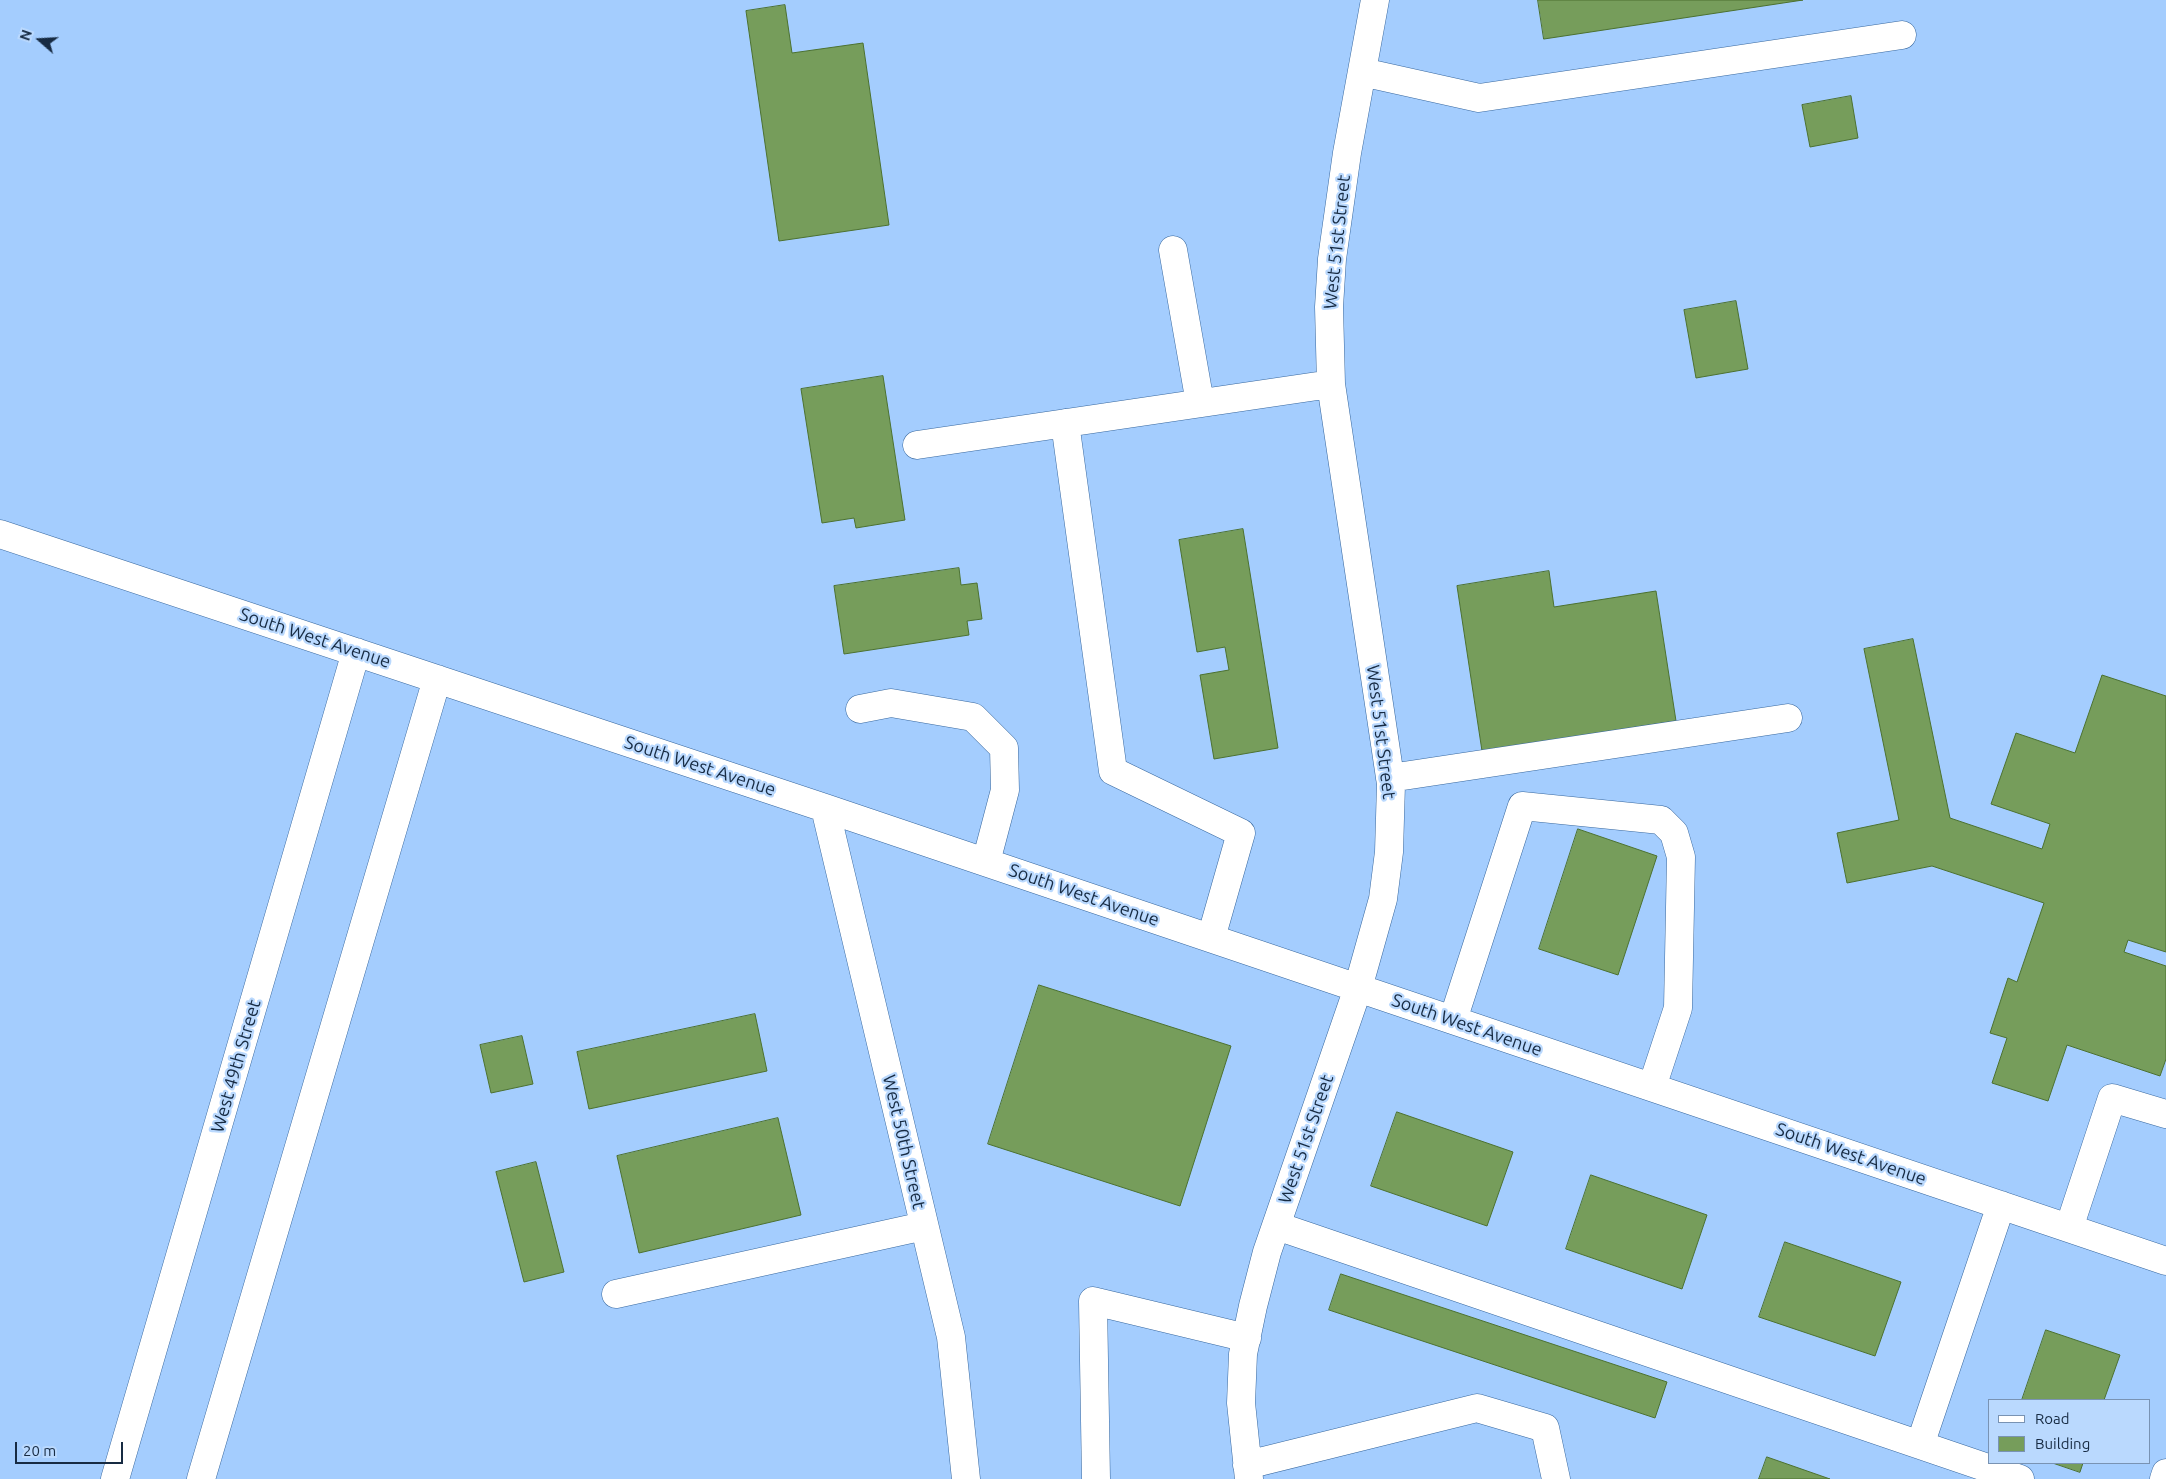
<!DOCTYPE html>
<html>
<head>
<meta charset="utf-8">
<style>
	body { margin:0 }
	#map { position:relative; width:2166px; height:1479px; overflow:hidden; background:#a4cdfe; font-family:Ubuntu,sans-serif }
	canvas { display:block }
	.legend { position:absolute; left:1988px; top:1399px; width:162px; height:65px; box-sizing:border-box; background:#bad9fe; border:1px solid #7993b3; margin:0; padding:6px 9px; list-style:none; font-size:15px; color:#172b43 }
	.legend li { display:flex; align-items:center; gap:10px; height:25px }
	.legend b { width:25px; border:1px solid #7993b3 }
	.north { position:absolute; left:15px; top:15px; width:50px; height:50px; -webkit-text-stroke:4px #bad9fe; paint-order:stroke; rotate:289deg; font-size:14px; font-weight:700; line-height:20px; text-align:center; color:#172b43 }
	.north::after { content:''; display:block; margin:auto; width:18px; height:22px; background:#172b43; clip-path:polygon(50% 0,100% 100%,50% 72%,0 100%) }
	.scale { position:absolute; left:15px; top:1442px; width:108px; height:22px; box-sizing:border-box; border:2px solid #172b43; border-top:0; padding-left:6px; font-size:15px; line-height:18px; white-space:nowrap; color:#172b43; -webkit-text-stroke:4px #bad9fe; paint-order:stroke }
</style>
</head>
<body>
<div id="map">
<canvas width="2166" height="1479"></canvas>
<ul class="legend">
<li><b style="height:6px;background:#fff"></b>Road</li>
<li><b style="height:14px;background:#769d5b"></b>Building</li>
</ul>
<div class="north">N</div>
<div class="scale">20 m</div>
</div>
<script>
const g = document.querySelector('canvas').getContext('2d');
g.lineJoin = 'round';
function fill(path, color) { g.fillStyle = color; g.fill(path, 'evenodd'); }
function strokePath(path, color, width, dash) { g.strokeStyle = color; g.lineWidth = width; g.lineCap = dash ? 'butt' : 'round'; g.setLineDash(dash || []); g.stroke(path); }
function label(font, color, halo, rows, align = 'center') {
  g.font = font + ' Ubuntu,sans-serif'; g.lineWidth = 4.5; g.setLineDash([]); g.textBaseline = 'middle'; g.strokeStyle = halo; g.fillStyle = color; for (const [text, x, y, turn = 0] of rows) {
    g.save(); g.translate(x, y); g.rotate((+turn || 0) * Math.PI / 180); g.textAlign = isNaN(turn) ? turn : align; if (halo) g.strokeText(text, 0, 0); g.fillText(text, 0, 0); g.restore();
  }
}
const building = new Path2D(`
	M 1538,0 L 1803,0 L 1544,39 Z
	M 785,5 L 792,53 L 863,43 L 889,225 L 779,241 L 746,11 Z
	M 1851,96 L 1858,138 L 1810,147 L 1802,105 Z
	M 1736,301 L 1748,369 L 1696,378 L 1684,310 Z
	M 883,376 L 905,520 L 856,528 L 854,518 L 822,523 L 801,389 Z
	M 1243,529 L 1278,748 L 1214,759 L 1200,675 L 1229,670 L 1225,647 L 1197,652 L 1179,540 Z
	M 959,568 L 961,585 L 977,583 L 982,619 L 967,621 L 969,635 L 844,654 L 834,586 Z
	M 1549,571 L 1554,607 L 1656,591 L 1676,721 L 1482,751 L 1457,586 Z
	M 1913,639 L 1950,818 L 2042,849 L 2050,824 L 1991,804 L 2016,733 L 2075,753 L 2102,675 L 2166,696 L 2166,952 L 2128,940 L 2124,952 L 2166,966 L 2166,1059 L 2160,1076 L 2067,1045 L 2048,1101 L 1992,1083 L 2007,1038 L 1990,1033 L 2008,978 L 2017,982 L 2044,903 L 1932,866 L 1847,883 L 1837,833 L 1899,820 L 1864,649 Z
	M 1578,829 L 1657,856 L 1618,975 L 1539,949 Z
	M 1039,985 L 1231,1046 L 1180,1206 L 988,1144 Z
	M 755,1014 L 767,1071 L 589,1109 L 577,1052 Z
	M 522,1036 L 533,1084 L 491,1093 L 480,1045 Z
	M 1397,1112 L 1513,1152 L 1487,1226 L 1371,1186 Z
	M 778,1118 L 801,1215 L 639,1253 L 617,1156 Z
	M 536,1162 L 564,1272 L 524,1282 L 496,1172 Z
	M 1591,1175 L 1707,1215 L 1682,1289 L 1566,1249 Z
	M 1785,1242 L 1901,1282 L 1875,1356 L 1759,1317 Z
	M 1341,1274 L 1667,1382 L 1655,1418 L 1329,1310 Z
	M 2046,1330 L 2120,1355 L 2104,1400 L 2022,1400 Z
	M 1767,1457 L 1830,1479 L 1759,1479 Z
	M 2053,1463 L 2083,1463 L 2080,1472 Z`);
fill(building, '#769d5b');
strokePath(building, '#4c7130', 1);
const minor = new Path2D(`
	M 1362,72 L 1479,98 L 1902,35
	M 1173,250 L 1200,403
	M 1065,423 L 1113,771 L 1241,833 L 1211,938
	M 917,445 L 1331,384
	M 0,534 L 825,808 L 2166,1261
	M 860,709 L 891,703 L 973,717 L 1004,748 L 1005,790 L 986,862
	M 1390,778 L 1788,718
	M 825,808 L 951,1337 L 966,1479
	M 1453,1020 L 1522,806 L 1661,820 L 1674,833 L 1681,857 L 1678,1008 L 1652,1087
	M 1277,1226 L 2020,1479
	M 2069,1228 L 2112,1098 L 2166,1114
	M 616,1294 L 924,1226
	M 1920,1445 L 2001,1205
	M 1247,1465 L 1477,1408 L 1545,1428 L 1556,1479
	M 115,1479 L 356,652
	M 201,1479 L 437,679
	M 1096,1479 L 1093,1301 L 1247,1338
	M 1249,1479 L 1241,1403 L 1243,1354 L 1253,1306 L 1267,1252 L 1358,988 L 1383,899 L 1389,852 L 1391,784 L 1331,384 L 1329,307 L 1332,259 L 1347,153 L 1375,0
	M 2164,1479 L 2166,1473`);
strokePath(minor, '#38689f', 29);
strokePath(minor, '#fff', 28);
label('18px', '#172b43', '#bad9fe', [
	["West 51st Street",1337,242,-84],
	["South West Avenue",315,638,18],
	["West 51st Street",1381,732,83],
	["South West Avenue",700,766,18],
	["South West Avenue",1084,895,19],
	["South West Avenue",1467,1025,19],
	["West 49th Street",236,1066,-74],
	["West 51st Street",1306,1139,-71],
	["West 50th Street",904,1142,77],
	["South West Avenue",1851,1154,19]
]);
</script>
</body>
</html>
